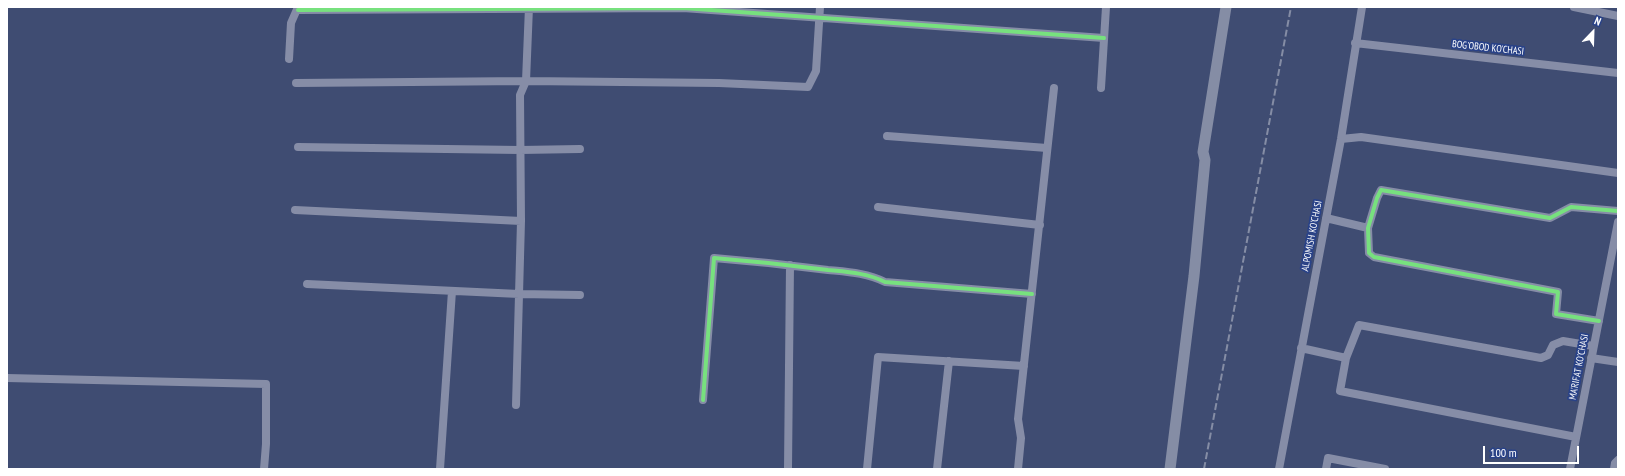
<!DOCTYPE html>
<html>
<head>
<meta charset="utf-8">
<style>
	body { margin:0 }
	#map { position:relative; width:1625px; height:476px; overflow:hidden; background:#3f4c72; font-family:"PT Sans Narrow",sans-serif }
	canvas { display:block }
	.frame { position:absolute; inset:0; border:8px solid #fff; pointer-events:none }
	.north { position:absolute; left:1573px; top:12px; width:40px; height:40px; -webkit-text-stroke:3px #294288; paint-order:stroke; rotate:23deg; font-size:11px; font-weight:700; line-height:16px; text-align:center; color:#fff }
	.north::after { content:''; display:block; margin:auto; width:14px; height:18px; background:#fff; clip-path:polygon(50% 0,100% 100%,50% 72%,0 100%) }
	.scale { position:absolute; left:1483px; top:446px; width:96px; height:18px; box-sizing:border-box; border:2px solid #fff; border-top:0; padding-left:5px; font-size:12px; line-height:14px; white-space:nowrap; color:#fff; -webkit-text-stroke:3px #294288; paint-order:stroke }
</style>
</head>
<body>
<div id="map">
<canvas width="1625" height="476"></canvas>
<div class="frame"></div>
<div class="north">N</div>
<div class="scale">100 m</div>
</div>
<script>
const g = document.querySelector('canvas').getContext('2d');
g.lineJoin = 'round';
function strokePath(path, color, width, dash) { g.strokeStyle = color; g.lineWidth = width; g.lineCap = dash ? 'butt' : 'round'; g.setLineDash(dash || []); g.stroke(path); }
function label(font, color, halo, rows, align = 'center') {
  g.font = font + ' "PT Sans Narrow",sans-serif'; g.lineWidth = 3.5; g.setLineDash([]); g.textBaseline = 'middle'; g.strokeStyle = halo; g.fillStyle = color; for (const [text, x, y, turn = 0] of rows) {
    g.save(); g.translate(x, y); g.rotate((+turn || 0) * Math.PI / 180); g.textAlign = isNaN(turn) ? turn : align; if (halo) g.strokeText(text, 0, 0); g.fillText(text, 0, 0); g.restore();
  }
}
strokePath(new Path2D(`
	M 1574,7 L 1618,16
	M 298,10 L 683,8 L 1104,38
	M 1355,43 L 1618,73
	M 289,59 L 291,23 L 298,7
	M 296,83 L 526,81 L 719,83 L 808,87 L 816,71 L 820,7
	M 1101,88 L 1106,7
	M 887,136 L 1047,148
	M 1341,139 L 1361,137 L 1618,173
	M 298,147 L 520,150 L 580,149
	M 878,207 L 1040,225
	M 295,210 L 521,221
	M 1326,218 L 1368,228
	M 307,284 L 519,294 L 580,295
	M 1599,321 L 1556,314 L 1558,292 L 1374,257 L 1369,253 L 1368,228 L 1377,198 L 1381,190 L 1550,218 L 1571,207 L 1618,211
	M 1301,348 L 1346,358 L 1359,325 L 1541,358 L 1548,355 L 1553,345 L 1563,341 L 1593,346
	M 1346,358 L 1340,391 L 1576,437
	M 1591,358 L 1618,362
	M 7,378 L 266,384 L 266,444 L 264,469
	M 703,400 L 714,258 C 752,261 790,265 828,270 C 848,272 867,273 885,282 L 1032,294
	M 516,405 L 521,221 L 520,95 L 526,81 L 529,7
	M 440,469 L 452,291
	M 788,469 L 790,265
	M 867,469 L 878,357 L 1024,366
	M 937,469 L 949,361
	M 1018,469 L 1021,438 L 1018,419 L 1054,88
	M 1279,469 L 1341,139 L 1362,7
	M 1326,469 L 1328,458 L 1385,469
	M 1570,469 L 1618,222
	M 1614,469 L 1615,463 L 1618,460`), '#868da7', 8);
strokePath(new Path2D(`
	M 1170,469 L 1194,276 L 1205,160 L 1203,152 L 1226,7`), '#858da5', 11);
strokePath(new Path2D(`
	M 1204,469 L 1291,7`), '#858da5', 2, [7, 3]);
strokePath(new Path2D(`
	M 298,10 L 683,8 L 1104,38
	M 1599,321 L 1556,314 L 1558,292 L 1374,257 L 1369,253 L 1368,228 L 1377,198 L 1381,190 L 1550,218 L 1571,207 L 1618,211
	M 703,400 L 714,258 C 752,261 790,265 828,270 C 848,272 867,273 885,282 L 1032,294`), '#77e17e', 4);
label('10px', '#fff', '#294288', [
	["BOG'OBOD KO'CHASI",1488,48,6],
	["ALPOMISH KO'CHASI",1312,236,-79],
	["MA'RIFAT KO'CHASI",1579,367,-79]
]);
</script>
</body>
</html>
